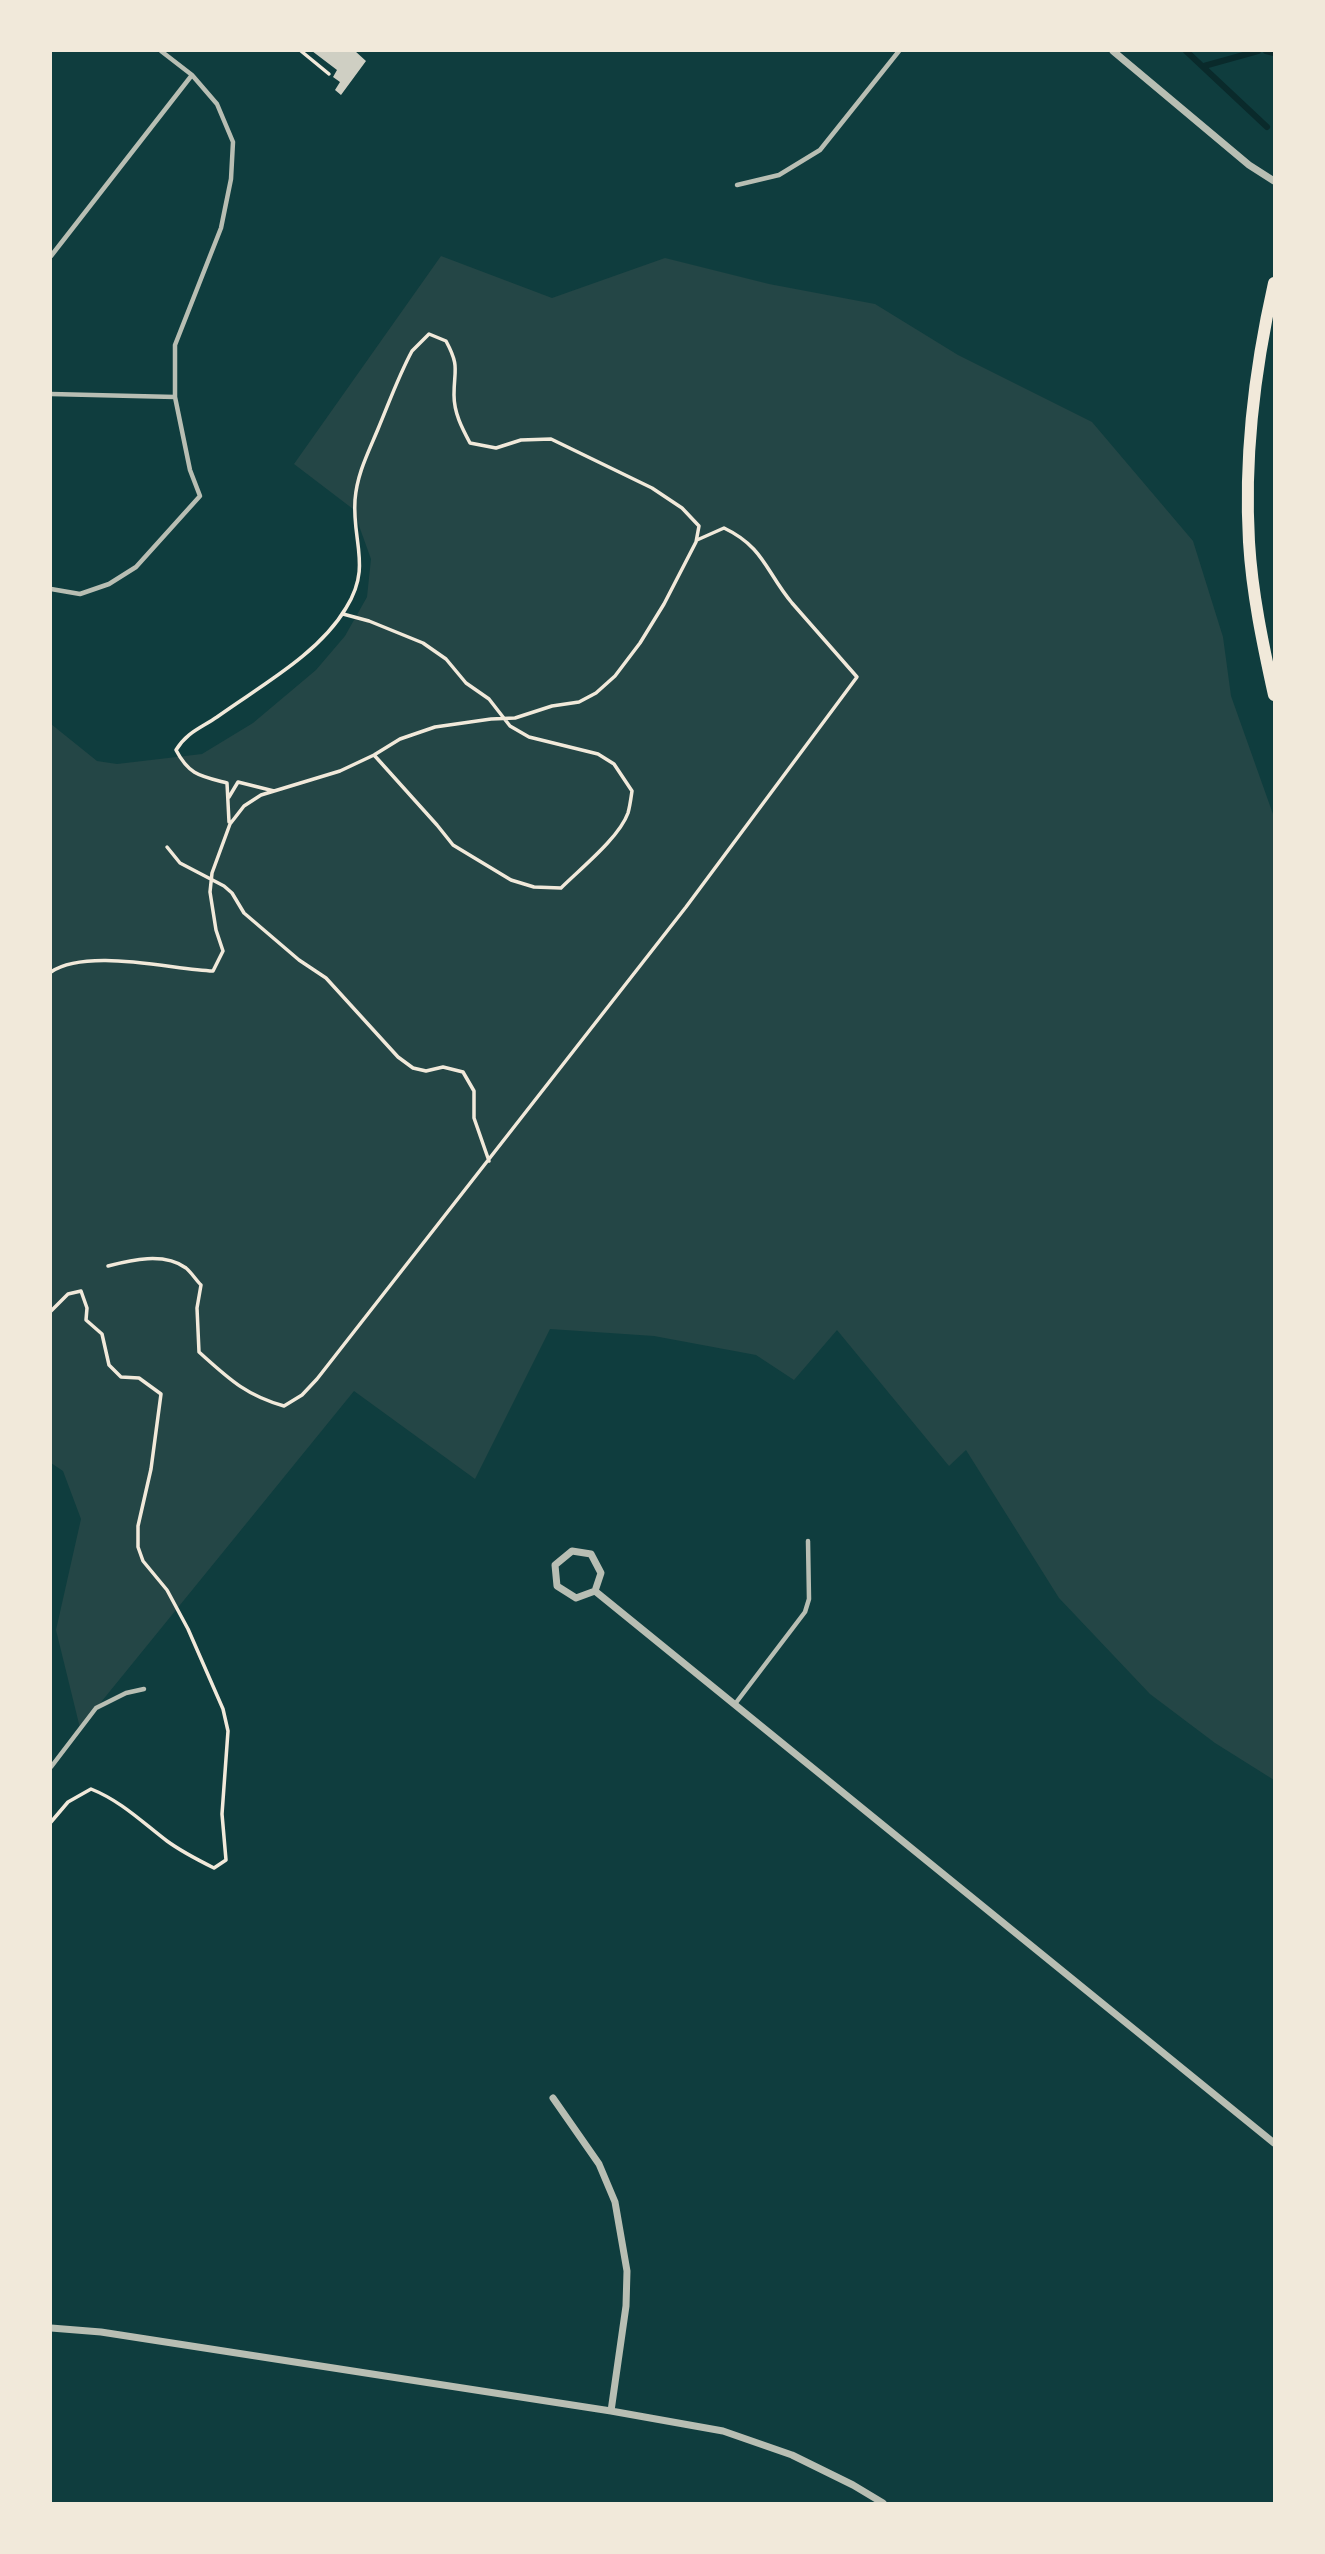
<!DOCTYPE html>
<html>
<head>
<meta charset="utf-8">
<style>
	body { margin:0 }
	#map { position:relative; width:1325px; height:2554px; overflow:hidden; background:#0f3d3e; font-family:"PT Sans Narrow",sans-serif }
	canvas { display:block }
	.frame { position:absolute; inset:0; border:52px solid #f1e9da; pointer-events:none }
</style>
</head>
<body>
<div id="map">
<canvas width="1325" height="2554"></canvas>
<div class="frame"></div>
</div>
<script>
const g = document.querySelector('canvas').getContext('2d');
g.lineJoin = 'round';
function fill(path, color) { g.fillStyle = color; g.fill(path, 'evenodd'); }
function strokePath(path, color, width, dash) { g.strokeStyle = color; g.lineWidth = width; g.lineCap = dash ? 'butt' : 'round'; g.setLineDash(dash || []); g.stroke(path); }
fill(new Path2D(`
	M 441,256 L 552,298 L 665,258 L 769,284 L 875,304 L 958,355 L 1092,422 L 1193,541 L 1223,637 L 1231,696 L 1274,817 L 1274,1780 L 1215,1743 L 1150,1694 L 1059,1598 L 966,1450 L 949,1466 L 837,1330 L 794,1380 L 756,1355 L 654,1336 L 550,1329 L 475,1479 L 354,1391 L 80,1728 L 56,1630 L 81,1519 L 63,1471 L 51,1463 L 51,724 L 97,761 L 117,764 L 202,754 L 253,723 L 316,670 L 345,636 L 367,597 L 371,559 L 353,509 L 294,464 Z`), '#244646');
strokePath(new Path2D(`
	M 1186,51 L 1267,127
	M 1266,51 L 1274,53
	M 1204,66 L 1258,51`), '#0a2a2b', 6);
fill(new Path2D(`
	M 312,51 L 355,51 L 366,61 L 341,95 L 335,90 L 340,82 L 333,77 L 337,70 Z`), '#cfcfc3');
strokePath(new Path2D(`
	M 301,51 L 329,74
	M 343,614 L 369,621 L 423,643 L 446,659 L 466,683 L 489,699 L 510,726 L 529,737 L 598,754 L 614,764 L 632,791 C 631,798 630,806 628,813 C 619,838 580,869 561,888 L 534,887 L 511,880 L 453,845 L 437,825 L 374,755
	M 229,797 L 238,782 L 274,791
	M 229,822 L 227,783 C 200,776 189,775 176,750 C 187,732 201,728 217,717 C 260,686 319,654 346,608 C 372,567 352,542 355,500 C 357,474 368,453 378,429 C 389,403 398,377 412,351
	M 167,847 L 180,863 L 224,886 L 232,893 L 244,913 L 299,960 L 326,978 L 398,1057 L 413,1068 L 426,1071 L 443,1067 L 463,1072 L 474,1091 L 474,1118 L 489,1161
	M 51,972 C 87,948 170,969 213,971 L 223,951 L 216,930 L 210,892 L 212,873 L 230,824 L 244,806 L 261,795 L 340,771 L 374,755 L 400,739 L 435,727 L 491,719 L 515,718 L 552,706 L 579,702 L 596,693 L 615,676 L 640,643 L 664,604 L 696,542 L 699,526 L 682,508 L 652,488 L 551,439 L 521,440 L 496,448 L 470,443 C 462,428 454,413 454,395 C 454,369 460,367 446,341 L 429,334 L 412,351
	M 108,1266 C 131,1260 164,1252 186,1268 C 191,1272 196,1280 201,1285 L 197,1308 L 199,1352 C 228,1378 245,1395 284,1406 L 302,1395 L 317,1379 L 686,907 L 857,677 C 835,652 814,628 792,603 C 766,572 764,547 724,528 L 697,540
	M 51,1311 L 68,1294 L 81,1291 L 87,1308 L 86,1320 L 102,1334 L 109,1365 L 121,1377 L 139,1378 L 161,1394 L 151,1469 L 138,1526 L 138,1547 L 143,1561 L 167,1590 L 188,1629 L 223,1709 L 228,1731 L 222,1814 L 226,1860 L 214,1868 C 198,1860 182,1852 167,1841 C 142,1822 121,1801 91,1789 L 68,1802 L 51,1822`), '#f1e9da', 3.5);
strokePath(new Path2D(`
	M 161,51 L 192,75
	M 737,185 L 779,175 L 820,150 L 899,51
	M 51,256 L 192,75 L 217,104 L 233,142 L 231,179 L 221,228 L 175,345 L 175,397 L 190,470 L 200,496 L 136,567 L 109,584 L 80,594 L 51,589
	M 51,394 L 175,397
	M 735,1704 L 805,1612 L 809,1599 L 808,1541
	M 51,1767 L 96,1708 L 126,1693 L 144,1689`), '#b8beb3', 4.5);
strokePath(new Path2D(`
	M 1113,51 L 1249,165 L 1274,181
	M 572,1551 L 591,1554 L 601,1573 L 595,1591 L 576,1598 L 557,1586 L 555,1565 Z
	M 595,1591 L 1274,2143
	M 553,2098 L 599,2164 L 615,2202 L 627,2271 L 626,2306 L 611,2411
	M 51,2328 L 101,2332 L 611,2411 L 723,2431 L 792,2455 L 853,2485 L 883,2503`), '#b8beb3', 7);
strokePath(new Path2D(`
	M 1274,283 C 1255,367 1244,457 1249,542 C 1252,593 1263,645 1274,695`), '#f1e9da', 12);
</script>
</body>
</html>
